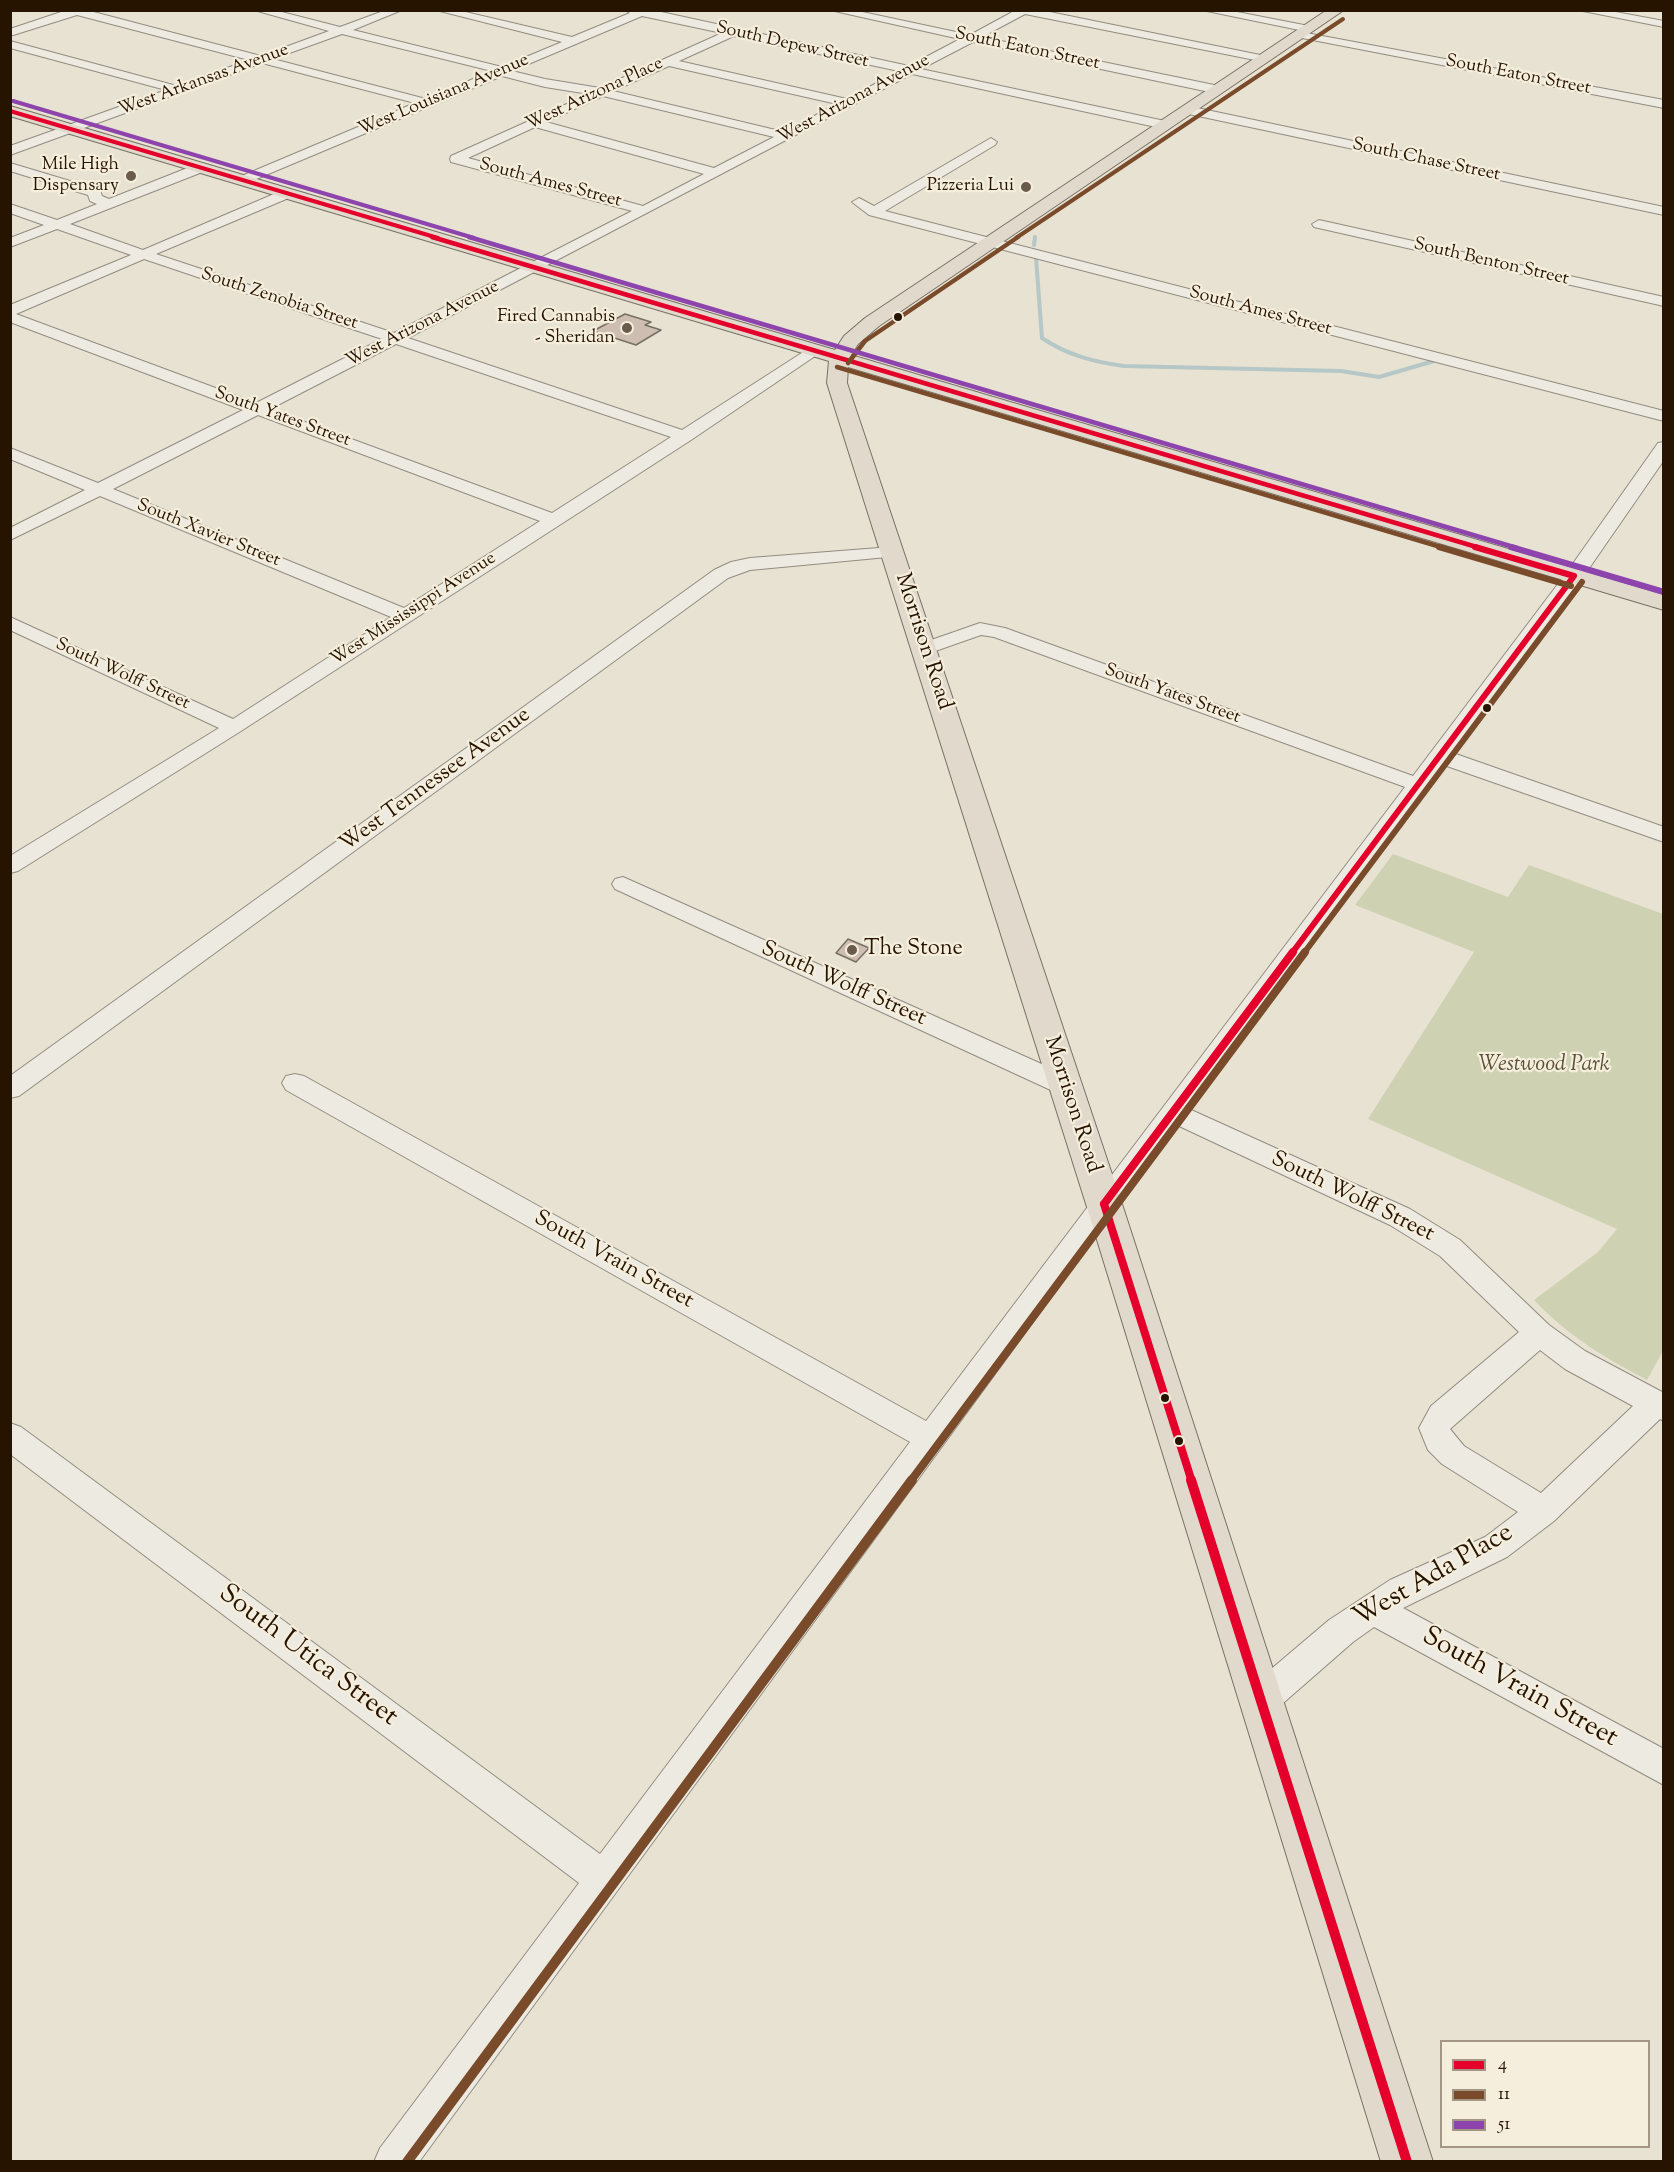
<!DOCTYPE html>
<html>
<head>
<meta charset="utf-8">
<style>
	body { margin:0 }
	#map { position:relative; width:1674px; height:2172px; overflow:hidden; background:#e8e2d2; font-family:"Sorts Mill Goudy",serif }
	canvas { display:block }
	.frame { position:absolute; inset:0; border:12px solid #261300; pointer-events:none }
	.legend { position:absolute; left:1440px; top:2040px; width:210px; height:108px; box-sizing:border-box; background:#f6eedc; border:2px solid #a39684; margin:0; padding:8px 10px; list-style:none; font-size:18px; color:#261300 }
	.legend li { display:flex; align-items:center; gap:12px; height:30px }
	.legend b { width:30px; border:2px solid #a39684 }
</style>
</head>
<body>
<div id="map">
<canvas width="1674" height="2172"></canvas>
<div class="frame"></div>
<ul class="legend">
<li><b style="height:8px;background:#e4002b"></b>4</li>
<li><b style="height:8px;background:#7a4b2a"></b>11</li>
<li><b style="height:8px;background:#8e44ad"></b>51</li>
</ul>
</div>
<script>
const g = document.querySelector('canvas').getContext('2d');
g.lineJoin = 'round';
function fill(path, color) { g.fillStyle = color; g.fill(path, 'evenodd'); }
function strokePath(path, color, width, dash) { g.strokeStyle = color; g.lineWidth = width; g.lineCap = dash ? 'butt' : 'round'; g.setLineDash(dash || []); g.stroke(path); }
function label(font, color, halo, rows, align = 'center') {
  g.font = font + ' "Sorts Mill Goudy",serif'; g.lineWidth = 4.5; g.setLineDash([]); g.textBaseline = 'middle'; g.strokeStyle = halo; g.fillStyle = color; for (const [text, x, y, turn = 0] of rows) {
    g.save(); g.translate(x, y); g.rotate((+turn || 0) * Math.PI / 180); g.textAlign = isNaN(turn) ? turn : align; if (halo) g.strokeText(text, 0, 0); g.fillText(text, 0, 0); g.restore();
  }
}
fill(new Path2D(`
	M 1393,854 L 1508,897 L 1529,865 L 1663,914 L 1664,1349 L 1647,1380 C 1605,1358 1567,1335 1534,1300 L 1598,1252 L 1617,1229 L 1368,1119 L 1474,952 L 1355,905 Z`), '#ced2b2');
strokePath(new Path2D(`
	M 1034,245 L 1035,237
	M 1036,258 L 1042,338 C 1067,355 1094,362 1124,366 L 1341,371 L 1379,377 L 1434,361`), '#b5c7c6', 4);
const building = new Path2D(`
	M 625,314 L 651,322 L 645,325 L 661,330 L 636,345 L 593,331 Z
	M 848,939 L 869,948 L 856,962 L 836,953 Z`);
fill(building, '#cebeb2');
strokePath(building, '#777065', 1.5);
const minor = new Path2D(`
	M 86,10 L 261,56 L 329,31 L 254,10 L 274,10 L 340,27 L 386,10 L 402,10 L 353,30 L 502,67 L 562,42 L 436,10 L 457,10 L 572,37 L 630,13 L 625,10 L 652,10 L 909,66 L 960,39 L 830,10 L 853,10 L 970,35 L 1016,10 L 1040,10 L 1265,56 L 1271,59 L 1265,62 L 1025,14 L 982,37 L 1219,86 L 1225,90 L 1219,94 L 973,42 L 921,69 L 1165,121 L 1171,125 L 1165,129 L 912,74 L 408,338 L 682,430 L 811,347 L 816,345 L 824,350 L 691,440 L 241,731 L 18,871 L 10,873 L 10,856 L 219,728 L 10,630 L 10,617 L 233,719 L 391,617 L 100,496 L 10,540 L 10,528 L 85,490 L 10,459 L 10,448 L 98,483 L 243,410 L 10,322 L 10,305 L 131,255 L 57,229 L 10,247 L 10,238 L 44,225 L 10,213 L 10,204 L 57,220 L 97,204 L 90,201 L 88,195 L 10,171 L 10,163 L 100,190 L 102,196 L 109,199 L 195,165 L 205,165 L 206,168 L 205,171 L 70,224 L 143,250 L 281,191 L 291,191 L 293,194 L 291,197 L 156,254 L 394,333 L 632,211 L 451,162 L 450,159 L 451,156 L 589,94 L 545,87 L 502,76 L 242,185 L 235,181 L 237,178 L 415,103 L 262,63 L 10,155 L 10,146 L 166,90 L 10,48 L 10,41 L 177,86 L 249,60 L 77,15 L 10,36 L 10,29 L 67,10 ZM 642,16 L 722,33 L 600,88 L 545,79 L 512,71 ZM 342,34 L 492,71 L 426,99 L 273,59 ZM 734,36 L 899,71 L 847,99 L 679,61 ZM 669,66 L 837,104 L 784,132 L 613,91 ZM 603,96 L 774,137 L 714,168 L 546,122 ZM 535,127 L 704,174 L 643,206 L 468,158 ZM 144,259 L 382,339 L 256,403 L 16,314 ZM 396,344 L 671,437 L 552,513 L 270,409 ZM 258,415 L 540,521 L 404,608 L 113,489 Z
	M 1202,10 L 1227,10 L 1309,26 L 1315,29 L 1309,32 Z
	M 1578,10 L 1605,10 L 1664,21 L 1664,27 Z
	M 1301,32 L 1664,100 L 1664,108 L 1297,37 L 1297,33 Z
	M 1188,106 L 1664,207 L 1664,215 L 1184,113 L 1182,110 Z
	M 991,138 L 997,142 L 995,145 L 885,211 L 1664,411 L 1664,421 L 869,215 L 852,202 L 859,198 L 874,206 Z
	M 1319,220 L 1664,297 L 1664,306 L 1314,227 L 1312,224 Z
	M 1664,442 L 1664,460 L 1581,580 L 1453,753 L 1664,827 L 1664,842 L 1444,765 L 1189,1109 L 1410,1209 L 1460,1240 L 1549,1325 L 1585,1351 L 1664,1393 L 1664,1421 L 1660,1419 L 1554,1521 L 1507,1557 L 1403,1608 L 1664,1749 L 1664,1785 L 1374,1627 L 1353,1642 L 1274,1711 L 1262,1715 L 1250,1711 L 1245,1699 L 1250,1687 L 1329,1620 L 1390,1580 L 1485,1537 L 1518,1512 L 1442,1464 L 1428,1450 L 1419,1428 L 1431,1406 L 1519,1332 L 1440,1256 L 1390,1225 L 1177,1125 L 419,2162 L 374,2162 L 380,2148 L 579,1883 L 10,1454 L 10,1423 L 21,1427 L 600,1854 L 910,1442 L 286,1090 L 282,1083 L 286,1076 L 295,1074 L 304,1076 L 926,1421 L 1405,787 L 994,637 L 981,635 L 924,655 L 917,653 L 914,649 L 917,645 L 980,623 L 1005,628 L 1413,776 L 1567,572 L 1658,443 ZM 1540,1350 L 1565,1369 L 1633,1406 L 1541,1493 L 1464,1446 L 1450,1429 Z
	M 892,547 L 898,548 L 901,552 L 898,556 L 750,570 L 728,578 L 19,1096 L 10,1098 L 10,1076 L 714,570 L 731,562 L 750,558 Z
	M 623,877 L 1073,1078 L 1077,1085 L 1073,1092 L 1064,1094 L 1055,1092 L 615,889 L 612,884 L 615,879 Z`);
const major = new Path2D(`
	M 1327,10 L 1344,10 L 879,326 L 858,344 L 851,355 L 1664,595 L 1664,610 L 848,367 L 847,383 L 1122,1204 L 1433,2162 L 1381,2162 L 1086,1204 L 827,383 L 829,361 L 10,116 L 10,106 L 835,350 L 844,336 L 865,318 Z`);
strokePath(minor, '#928c81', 2);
strokePath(major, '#777065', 2);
fill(minor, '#edeae1');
fill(major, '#e0d9cc');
strokePath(new Path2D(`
	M 10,111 L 438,238`), '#e4002b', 4);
strokePath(new Path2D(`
	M 432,237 L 1480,548`), '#e4002b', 4.5);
strokePath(new Path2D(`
	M 1475,547 L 1574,576
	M 1292,953 L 1574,576`), '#e4002b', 6);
strokePath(new Path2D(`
	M 1104,1204 L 1192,1482
	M 1104,1204 L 1293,952`), '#e4002b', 8);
strokePath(new Path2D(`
	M 1191,1480 L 1407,2162`), '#e4002b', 10);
strokePath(new Path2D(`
	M 1016,238 L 1343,19`), '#7a4b2a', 4);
strokePath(new Path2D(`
	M 848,363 L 865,341 L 1018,237
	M 837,367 L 1444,548`), '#7a4b2a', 4.5);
strokePath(new Path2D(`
	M 1439,547 L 1571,586
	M 1304,953 L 1582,582`), '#7a4b2a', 6);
strokePath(new Path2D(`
	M 910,1482 L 1305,952`), '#7a4b2a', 8);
strokePath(new Path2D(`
	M 407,2162 L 912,1480`), '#7a4b2a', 10);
strokePath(new Path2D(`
	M 13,101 L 474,238`), '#8e44ad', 4);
strokePath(new Path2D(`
	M 469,237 L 1517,548`), '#8e44ad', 4.5);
strokePath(new Path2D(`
	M 1511,547 L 1664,592`), '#8e44ad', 6);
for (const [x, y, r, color] of [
	[131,176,6,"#6a5b4a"],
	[1026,187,6,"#6a5b4a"],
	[898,317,5,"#261300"],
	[627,328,6,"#6a5b4a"],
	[1487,708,5,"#261300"],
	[852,950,6,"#6a5b4a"],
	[1165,1398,5,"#261300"],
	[1179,1441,5,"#261300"]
]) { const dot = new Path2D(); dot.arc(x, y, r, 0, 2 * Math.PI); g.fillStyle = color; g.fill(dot); strokePath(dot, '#f6eedc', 2); }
label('18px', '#261300', '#f6eedc', [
	["South Depew Street",792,46,13],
	["South Eaton Street",1027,50,12],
	["South Eaton Street",1518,76,11],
	["West Arkansas Avenue",204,81,-20],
	["West Arizona Place",595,95,-25],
	["West Louisiana Avenue",444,96,-23],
	["West Arizona Avenue",854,100,-28],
	["South Chase Street",1426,161,12],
	["South Ames Street",550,184,15],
	["South Benton Street",1491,263,13],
	["South Zenobia Street",279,300,18],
	["South Ames Street",1260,312,15],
	["West Arizona Avenue",423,325,-27],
	["South Yates Street",282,418,20],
	["South Xavier Street",208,534,22],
	["West Mississippi Avenue",414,610,-33],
	["South Wolff Street",122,675,25],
	["South Yates Street",1172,695,20]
]);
label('18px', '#261300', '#f6eedc', [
	["Mile High",119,166],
	["Dispensary",119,187],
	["Pizzeria Lui",1014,187],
	["Fired Cannabis",615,318],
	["- Sheridan",615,339]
], 'right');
label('22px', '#261300', '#f6eedc', [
	["Morrison Road",922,642,72],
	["West Tennessee Avenue",436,781,-36],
	["South Wolff Street",843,985,24],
	["Morrison Road",1071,1105,72],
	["South Wolff Street",1352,1198,26],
	["South Vrain Street",613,1261,29]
]);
label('22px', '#261300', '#f6eedc', [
	["The Stone",864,950]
], 'left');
label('italic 22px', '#595135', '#f6eedc', [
	["Westwood Park",1544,1066]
]);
label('27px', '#261300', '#f6eedc', [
	["West Ada Place",1434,1577,-30],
	["South Utica Street",307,1657,37],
	["South Vrain Street",1519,1689,29]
]);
</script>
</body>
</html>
